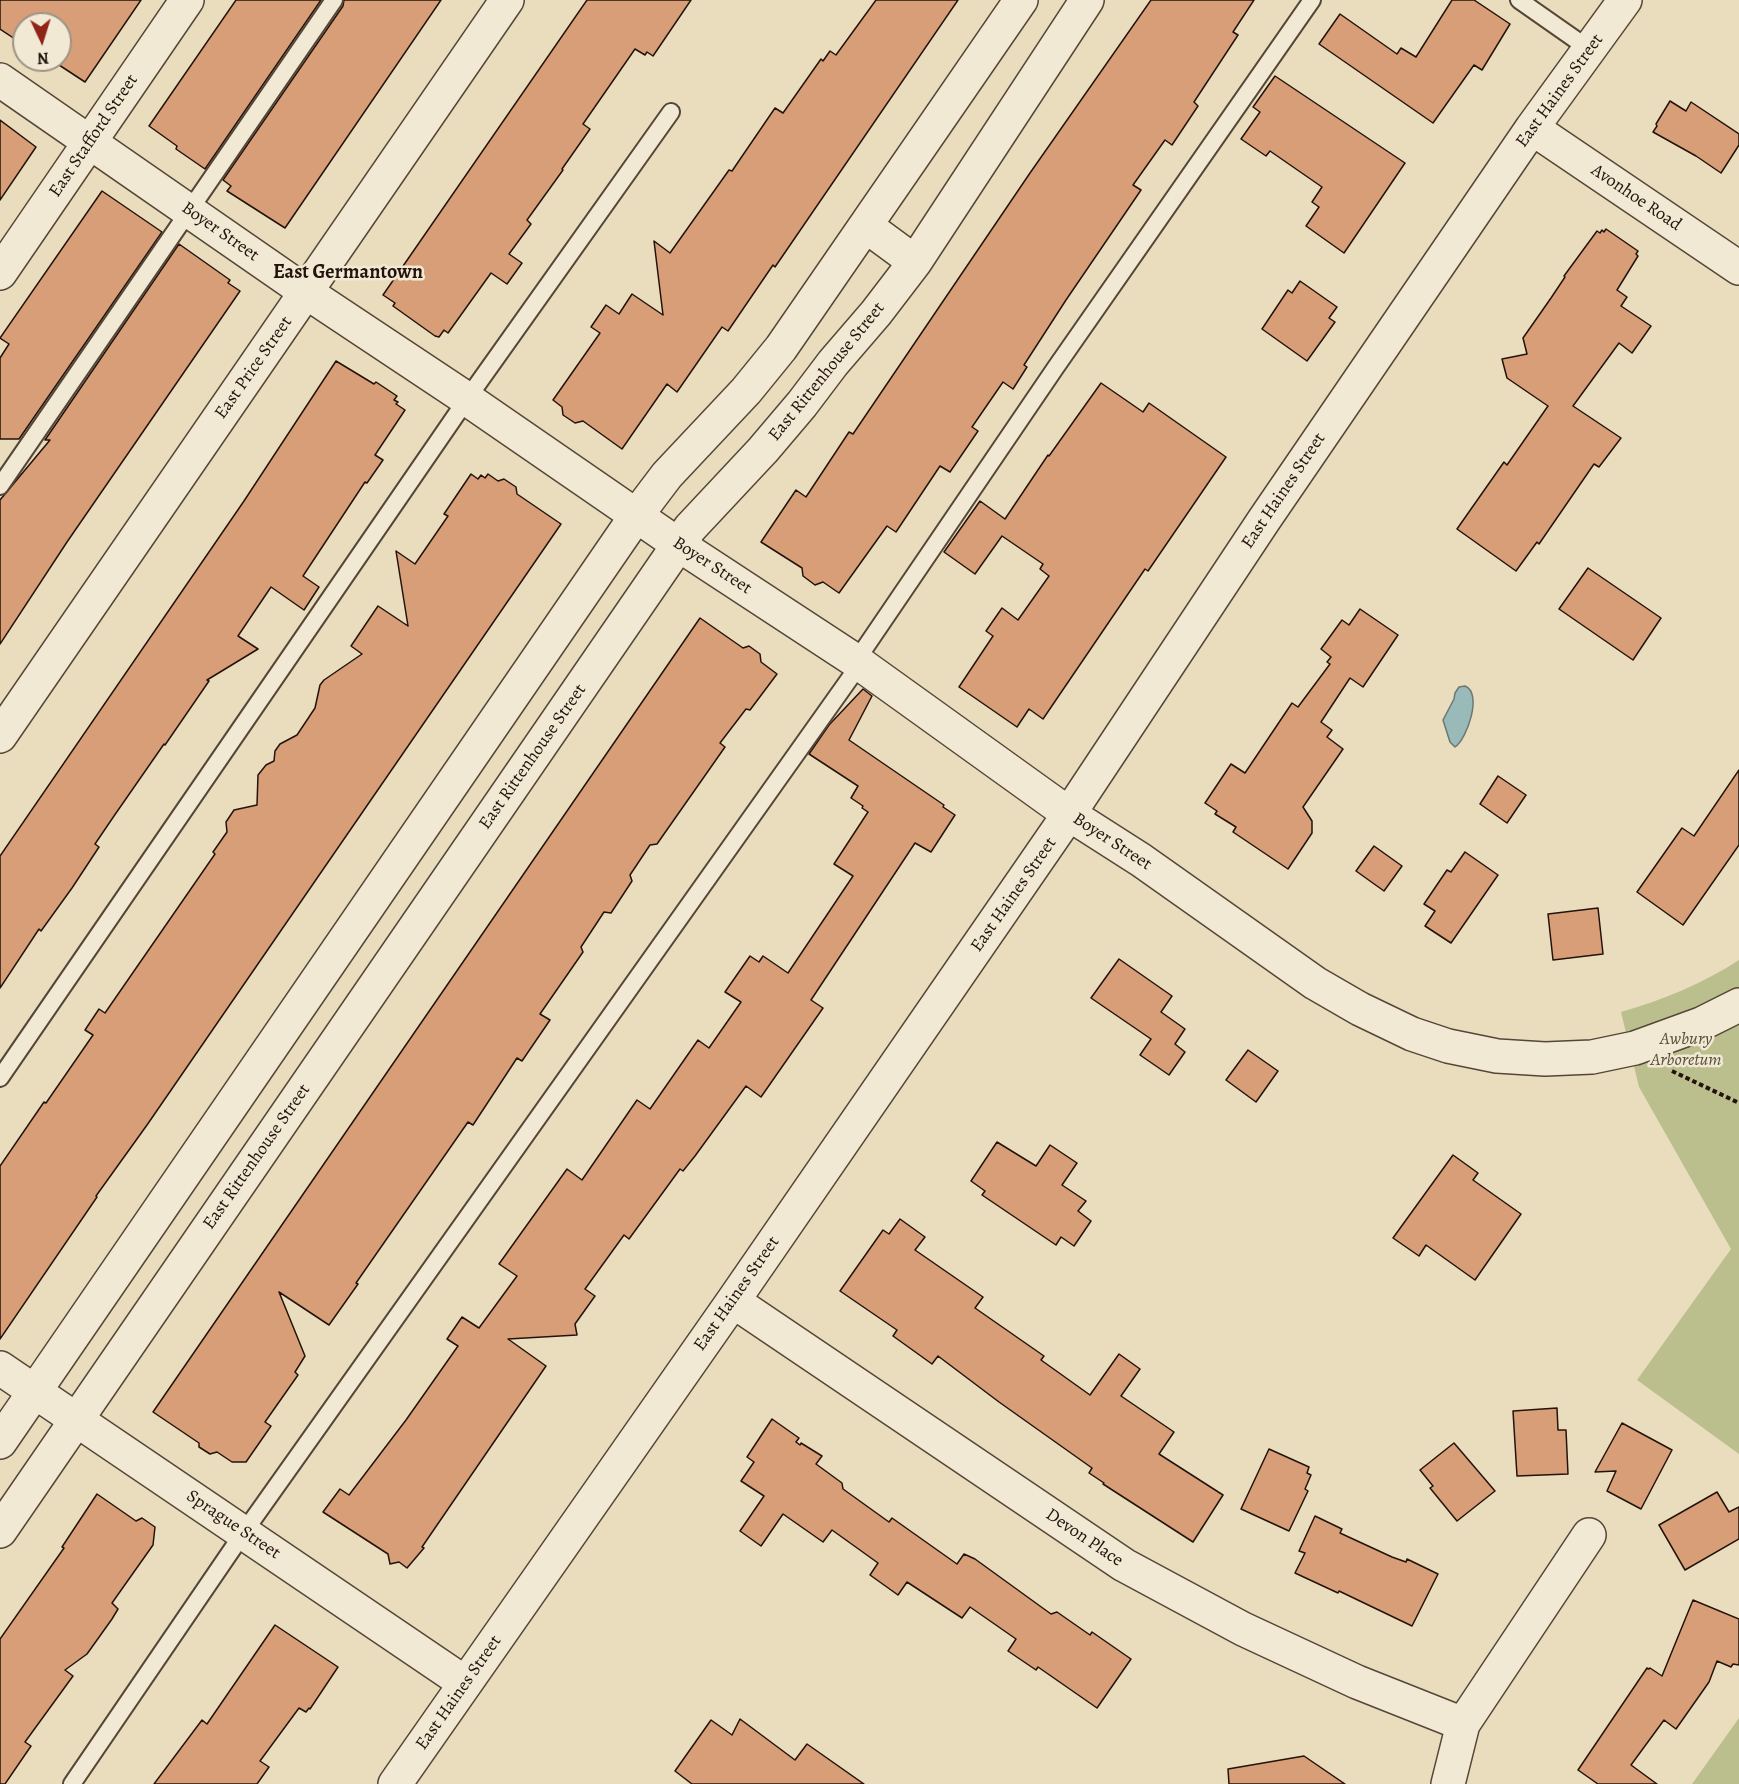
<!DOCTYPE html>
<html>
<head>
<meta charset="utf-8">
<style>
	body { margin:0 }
	#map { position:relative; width:1739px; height:1784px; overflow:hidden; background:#eaddbd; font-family:Alegreya,serif }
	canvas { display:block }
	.north { position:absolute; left:12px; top:12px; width:60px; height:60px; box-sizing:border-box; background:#f1e9d4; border:2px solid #9f9384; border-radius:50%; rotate:176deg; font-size:16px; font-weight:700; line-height:24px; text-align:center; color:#23130c }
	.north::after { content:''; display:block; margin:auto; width:21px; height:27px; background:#8f2418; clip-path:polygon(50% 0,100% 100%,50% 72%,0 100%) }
</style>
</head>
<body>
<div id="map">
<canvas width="1739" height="1784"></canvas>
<div class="north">N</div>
</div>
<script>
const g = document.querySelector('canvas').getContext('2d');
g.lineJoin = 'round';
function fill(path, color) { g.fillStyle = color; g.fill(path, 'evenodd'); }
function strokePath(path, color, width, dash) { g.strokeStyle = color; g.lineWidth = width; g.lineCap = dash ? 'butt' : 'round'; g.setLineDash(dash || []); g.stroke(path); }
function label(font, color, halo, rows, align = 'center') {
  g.font = font + ' Alegreya,serif'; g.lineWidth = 5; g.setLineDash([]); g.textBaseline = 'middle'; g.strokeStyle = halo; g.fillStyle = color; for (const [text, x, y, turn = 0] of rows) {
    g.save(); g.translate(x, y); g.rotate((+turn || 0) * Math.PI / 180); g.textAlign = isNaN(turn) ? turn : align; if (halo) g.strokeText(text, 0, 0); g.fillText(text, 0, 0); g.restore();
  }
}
fill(new Path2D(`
	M 1739,960 L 1739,1454 L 1637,1380 L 1731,1249 L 1639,1087 L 1621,1012 C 1663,1000 1702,984 1739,960 Z
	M 1739,1718 L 1739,1784 L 1692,1784 Z`), '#bbbf8e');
const water = new Path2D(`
	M 1465,686 C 1483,693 1467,739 1455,747 L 1450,742 L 1443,720 L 1454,699 L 1455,693 L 1459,687 Z`);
fill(water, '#99bab8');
strokePath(water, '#6a7773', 1.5);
const building = new Path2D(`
	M 0,0 L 141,0 L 85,82 L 56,63 L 55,65 L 47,60 L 60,60 L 60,24 L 24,24 L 24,45 L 0,29 Z
	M 236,0 L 321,0 L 205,169 L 176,149 L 177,146 L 149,126 Z
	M 344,0 L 441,0 L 285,228 L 227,191 L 231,186 L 223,180 L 343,6 Z
	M 587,0 L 691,0 L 653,56 L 647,52 L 645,55 L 635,49 L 583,124 L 590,129 L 562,169 L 563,170 L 527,220 L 531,224 L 509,254 L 522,263 L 507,284 L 491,273 L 448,333 L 444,330 L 439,337 L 435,336 L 393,306 L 395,303 L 383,295 Z
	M 876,0 L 958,0 L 775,267 L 773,265 L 728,331 L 722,327 L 677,392 L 667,384 L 622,449 L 583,421 L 575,423 L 563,415 L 562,407 L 553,400 L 600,333 L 591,327 L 606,305 L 619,314 L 632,294 L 663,315 L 654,241 L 670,253 L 729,170 L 732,171 L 775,108 L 783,113 L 821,59 L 823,61 L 830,51 L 836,55 Z
	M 1151,0 L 1254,0 L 1233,32 L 1238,35 L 1194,102 L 1198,106 L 1172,145 L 1165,140 L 1133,185 L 1141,190 L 1066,300 L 1024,365 L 1027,367 L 1013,389 L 1003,382 L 972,427 L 978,431 L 950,472 L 940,466 L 896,532 L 887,526 L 839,593 L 823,582 L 815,585 L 803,576 L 802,568 L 761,542 L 796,490 L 806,497 L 849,432 L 853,434 L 1030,173 Z
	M 1452,0 L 1474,0 L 1510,24 L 1482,70 L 1474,65 L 1433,123 L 1319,44 L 1340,14 L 1397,54 L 1401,48 L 1416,57 Z
	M 1275,76 L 1405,163 L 1344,253 L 1306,226 L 1319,207 L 1312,202 L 1322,187 L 1270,151 L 1266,156 L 1241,139 L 1260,112 L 1253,107 Z
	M 1670,101 L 1686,111 L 1691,102 L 1739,134 L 1739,145 L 1721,173 L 1696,156 L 1653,132 L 1657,126 L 1656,124 Z
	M 0,120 L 36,147 L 0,200 Z
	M 102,191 L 162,232 L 19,439 L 0,439 L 0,358 L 9,344 L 0,338 Z
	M 1606,229 L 1638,251 L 1636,254 L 1638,256 L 1617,290 L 1627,297 L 1621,306 L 1651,326 L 1632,353 L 1619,343 L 1573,406 L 1621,438 L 1599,467 L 1594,464 L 1539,544 L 1537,542 L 1516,571 L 1457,529 L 1504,462 L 1507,465 L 1548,406 L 1507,378 L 1502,359 L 1527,354 L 1523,338 L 1551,298 L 1565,277 L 1564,276 L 1597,231 L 1600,233 L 1602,230 L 1604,232 Z
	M 179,244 L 230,280 L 228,283 L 240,291 L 67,542 L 0,644 L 0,500 L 50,440 L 45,440 Z
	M 1300,281 L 1337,307 L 1329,318 L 1335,322 L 1307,361 L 1262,329 L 1288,290 L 1292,293 Z
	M 336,361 L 374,384 L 376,382 L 397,396 L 394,400 L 398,402 L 396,404 L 405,410 L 375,455 L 383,460 L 367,483 L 365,482 L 303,576 L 319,587 L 304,610 L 271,587 L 238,636 L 258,649 L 207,680 L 209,681 L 165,745 L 164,744 L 114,816 L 95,844 L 99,847 L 72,888 L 41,931 L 39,929 L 0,988 L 0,856 L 244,501 Z
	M 1101,383 L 1143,412 L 1149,403 L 1226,457 L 1148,571 L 1145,569 L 1043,719 L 1029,709 L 1017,727 L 959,687 L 993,636 L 986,631 L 1002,608 L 1018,620 L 1049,576 L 1040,569 L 1043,564 L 1002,536 L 975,574 L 944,552 L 980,501 L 1005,519 L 1048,455 L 1049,456 Z
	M 471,474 L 478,479 L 481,475 L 485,478 L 488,474 L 498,481 L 504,479 L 516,487 L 517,494 L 561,524 L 147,1125 L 96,1196 L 97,1197 L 0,1339 L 0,1166 L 44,1102 L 46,1103 L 93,1035 L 85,1030 L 99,1009 L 105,1013 L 215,854 L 213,852 L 227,832 L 226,822 L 234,810 L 257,805 L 258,775 L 266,765 L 274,761 L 275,751 L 280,744 L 297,735 L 315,708 L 320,685 L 324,680 L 362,654 L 351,646 L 378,606 L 408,626 L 396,551 L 415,564 L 448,516 L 444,514 Z
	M 1588,568 L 1661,618 L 1633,660 L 1559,609 Z
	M 1360,609 L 1398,635 L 1363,687 L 1350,678 L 1321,722 L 1332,730 L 1327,737 L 1343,749 L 1303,807 L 1312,821 L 1312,833 L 1288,869 L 1233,832 L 1236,827 L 1215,814 L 1217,811 L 1205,803 L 1231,764 L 1245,773 L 1292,703 L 1298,707 L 1330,664 L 1327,662 L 1331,657 L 1321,649 L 1342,620 L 1349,625 Z
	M 700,618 L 743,648 L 749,646 L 760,654 L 761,662 L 777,674 L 750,710 L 746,709 L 720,743 L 725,747 L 657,844 L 650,845 L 630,875 L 632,881 L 611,913 L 604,912 L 581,947 L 583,952 L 540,1014 L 550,1020 L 522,1061 L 517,1058 L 473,1125 L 468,1122 L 356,1283 L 358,1284 L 329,1325 L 279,1292 L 305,1356 L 295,1372 L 298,1375 L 265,1422 L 271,1426 L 246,1462 L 232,1462 L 217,1452 L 210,1454 L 199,1447 L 199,1443 L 153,1412 Z
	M 863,689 L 872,696 L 849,740 L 944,805 L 943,807 L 955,815 L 931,852 L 915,843 L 811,1000 L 823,1008 L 761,1097 L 746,1086 L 695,1156 L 683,1171 L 680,1169 L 629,1239 L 624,1235 L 585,1289 L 595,1296 L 575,1324 L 577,1335 L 508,1339 L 546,1366 L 422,1547 L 424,1548 L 407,1568 L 399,1562 L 390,1564 L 388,1554 L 323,1512 L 340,1489 L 349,1495 L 406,1420 L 458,1346 L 447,1339 L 462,1317 L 479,1328 L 517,1276 L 499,1264 L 567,1169 L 582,1180 L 637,1100 L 650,1109 L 698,1040 L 709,1048 L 741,1002 L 725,992 L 750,956 L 759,962 L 763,956 L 788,973 L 853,876 L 834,864 L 868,812 L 862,808 L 863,806 L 851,798 L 858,786 L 809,754 L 829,725 Z
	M 1739,770 L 1739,845 L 1683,925 L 1637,892 L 1682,828 L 1694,836 Z
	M 1498,776 L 1526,795 L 1507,823 L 1480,804 Z
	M 1374,846 L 1402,866 L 1384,891 L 1356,871 Z
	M 1465,852 L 1498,875 L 1451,943 L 1425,926 L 1435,911 L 1424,904 L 1447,870 L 1451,872 Z
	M 1598,908 L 1603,954 L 1553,960 L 1548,914 Z
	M 1119,959 L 1172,996 L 1161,1012 L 1185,1029 L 1175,1044 L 1185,1052 L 1169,1075 L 1140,1055 L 1151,1039 L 1091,998 Z
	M 1248,1050 L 1278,1071 L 1256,1102 L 1226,1080 Z
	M 997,1142 L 1036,1166 L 1050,1145 L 1077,1163 L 1062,1185 L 1086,1201 L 1078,1211 L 1091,1221 L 1074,1246 L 1061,1237 L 1056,1245 L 982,1195 L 985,1191 L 971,1181 Z
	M 1453,1155 L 1478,1173 L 1473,1180 L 1521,1214 L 1475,1280 L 1426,1245 L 1419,1256 L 1393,1238 Z
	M 900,1219 L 925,1237 L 915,1250 L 983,1297 L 975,1308 L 1044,1356 L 1041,1360 L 1090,1395 L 1119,1354 L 1140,1369 L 1121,1396 L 1174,1432 L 1159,1454 L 1223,1495 L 1193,1542 L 1103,1484 L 1104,1483 L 1089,1473 L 1092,1468 L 999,1402 L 938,1356 L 932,1364 L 893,1336 L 897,1330 L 840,1291 L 883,1230 L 889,1234 Z
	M 1557,1408 L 1558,1430 L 1566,1430 L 1568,1474 L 1517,1476 L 1513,1411 Z
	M 772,1419 L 799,1438 L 796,1442 L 800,1445 L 801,1443 L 822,1456 L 816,1464 L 842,1483 L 843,1489 L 889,1522 L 892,1518 L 957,1564 L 964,1554 L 975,1559 L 1051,1614 L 1057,1612 L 1090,1635 L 1092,1632 L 1131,1659 L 1097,1708 L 1038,1667 L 1036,1670 L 1008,1651 L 1016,1639 L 970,1607 L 962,1618 L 907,1582 L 898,1595 L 870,1575 L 878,1563 L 832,1530 L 823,1542 L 783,1514 L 761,1546 L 740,1531 L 764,1496 L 741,1481 L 754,1462 L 747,1457 Z
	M 1622,1423 L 1672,1450 L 1641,1509 L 1607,1491 L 1616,1471 L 1595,1472 Z
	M 1454,1443 L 1495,1491 L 1457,1521 L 1430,1488 L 1433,1486 L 1420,1470 Z
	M 1269,1449 L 1309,1467 L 1307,1473 L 1311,1475 L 1305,1489 L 1308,1491 L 1289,1531 L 1241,1509 Z
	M 1717,1492 L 1729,1512 L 1739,1507 L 1739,1539 L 1685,1570 L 1659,1525 Z
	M 97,1494 L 136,1521 L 142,1518 L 155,1527 L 153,1545 L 112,1603 L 118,1609 L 112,1619 L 87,1654 L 65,1670 L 73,1676 L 25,1742 L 31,1746 L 5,1784 L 0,1784 L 0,1639 L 64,1548 L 62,1547 Z
	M 1315,1516 L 1342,1529 L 1340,1533 L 1392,1557 L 1406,1562 L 1407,1559 L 1438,1574 L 1412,1626 L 1339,1591 L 1338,1593 L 1295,1573 L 1305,1553 L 1299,1551 Z
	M 1693,1600 L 1739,1619 L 1739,1665 L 1733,1664 L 1731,1667 L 1717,1661 L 1709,1682 L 1676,1729 L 1664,1720 L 1631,1765 L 1657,1784 L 1598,1784 L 1578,1770 L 1647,1668 L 1649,1669 L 1650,1668 L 1662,1676 Z
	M 275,1625 L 338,1667 L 310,1709 L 309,1708 L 306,1712 L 299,1708 L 260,1761 L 269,1767 L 257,1784 L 154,1784 L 202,1720 L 207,1724 Z
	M 740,1719 L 795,1760 L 807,1744 L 864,1784 L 692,1784 L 675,1771 L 711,1720 L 732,1735 Z
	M 1304,1756 L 1345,1784 L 1229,1784 L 1228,1769 Z`);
fill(building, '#d79e77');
strokePath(building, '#23130c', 1.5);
const service = new Path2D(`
	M 1519,0 L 1589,49
	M 0,486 L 334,0
	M 856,661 L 1056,367 L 1312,0
	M 0,1078 L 467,399 L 671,112
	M 72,1784 L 244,1532 L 860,664`);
const minor = new Path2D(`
	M 0,80 L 306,292 L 467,399 L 679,545 L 856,661 L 1069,814 L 1141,860 L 1315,983 L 1360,1009 L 1412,1034 L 1448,1046 L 1497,1056 L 1545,1059 L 1592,1057 L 1635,1048 L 1701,1024 L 1739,1005
	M 1532,128 L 1739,268
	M 866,226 L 915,262
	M 0,273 L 187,0
	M 0,736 L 507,0
	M 733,1301 L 1124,1565 L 1243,1629 L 1357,1682 L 1463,1724
	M 0,1368 L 465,1683
	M 0,1442 L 636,516 L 667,475 L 746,391 L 781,348 L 1021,0
	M 0,1531 L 690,528 L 763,450 L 802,404 L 833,363 L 876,313 L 915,262 L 1087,0
	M 395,1784 L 733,1301 L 1069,814 L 1264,520 L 1532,128 L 1625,0
	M 1448,1784 L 1463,1724 L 1589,1535`);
strokePath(service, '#554638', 20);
strokePath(minor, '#554638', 36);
strokePath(new Path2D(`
	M 1672,1071 L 1739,1103`), '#23130c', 4, [4.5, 3]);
strokePath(service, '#f1e9d4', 16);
strokePath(minor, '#f1e9d4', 33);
label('18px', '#23130c', '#f1e9d4', [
	["East Haines Street",1560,91,-54],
	["East Stafford Street",94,136,-56],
	["Avonhoe Road",1636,198,34],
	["Boyer Street",220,232,35],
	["East Price Street",254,368,-55],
	["East Rittenhouse Street",827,372,-51],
	["East Haines Street",1284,491,-56],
	["Boyer Street",712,566,33],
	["East Rittenhouse Street",533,757,-55],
	["Boyer Street",1112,842,33],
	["East Haines Street",1014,895,-55],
	["East Rittenhouse Street",257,1157,-55],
	["East Haines Street",737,1294,-55],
	["Sprague Street",233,1525,34],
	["Devon Place",1084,1538,34],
	["East Haines Street",459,1693,-55]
]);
label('italic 18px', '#584f3a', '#f1e9d4', [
	["Awbury",1686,1040],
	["Arboretum",1686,1061]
]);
label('bold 20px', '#23130c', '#f1e9d4', [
	["East Germantown",348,273]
]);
</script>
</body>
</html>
